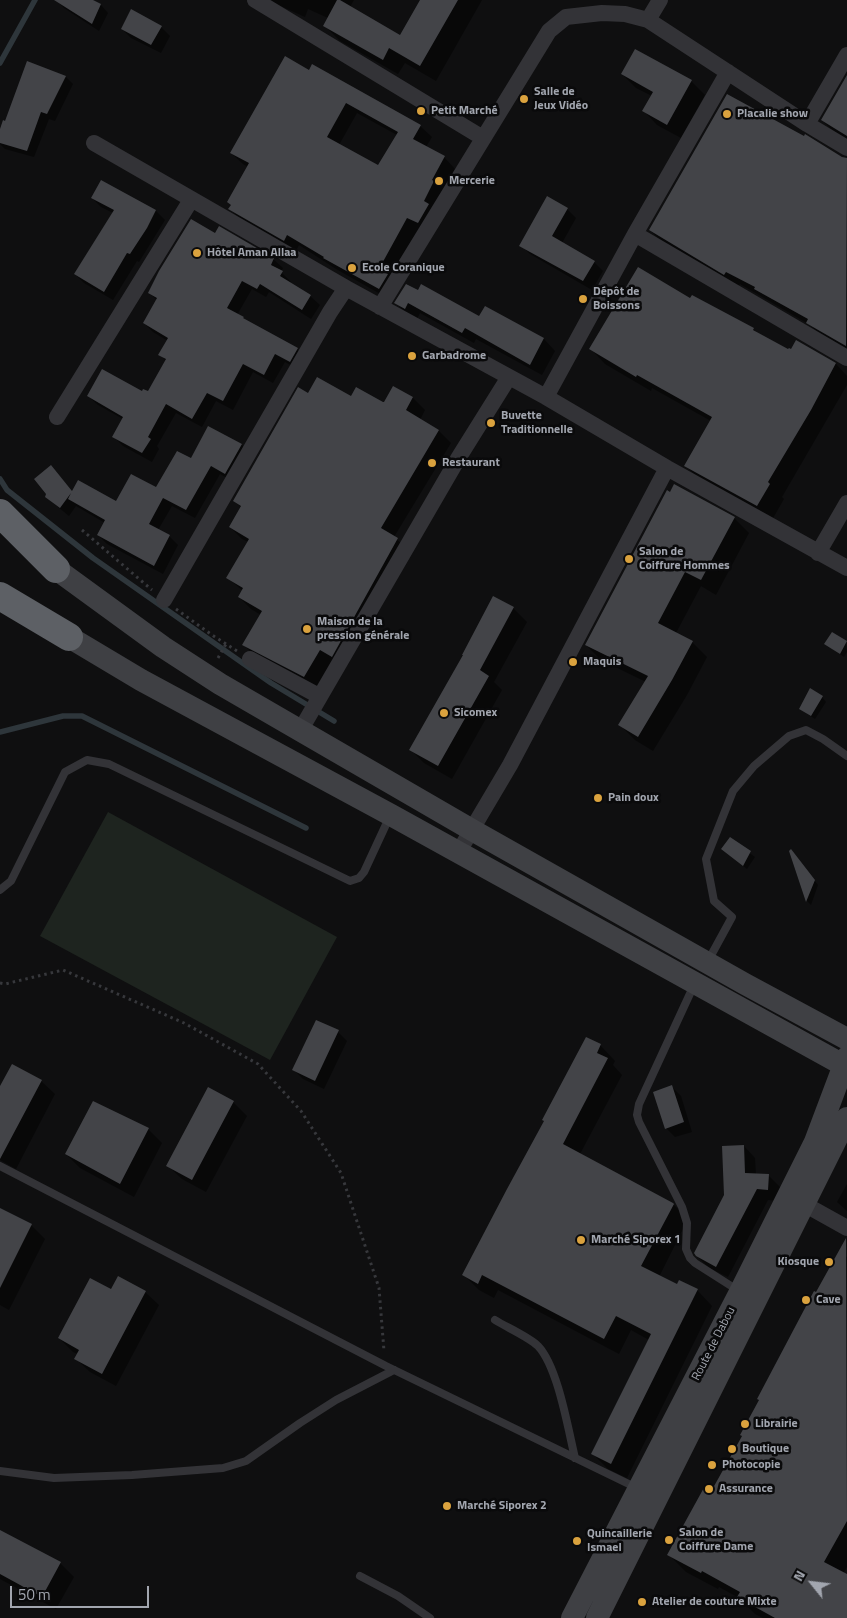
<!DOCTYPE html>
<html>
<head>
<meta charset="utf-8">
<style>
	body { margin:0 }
	#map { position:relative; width:847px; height:1618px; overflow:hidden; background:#0f0f10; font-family:"Titillium Web",sans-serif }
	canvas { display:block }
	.north { position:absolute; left:787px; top:1558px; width:50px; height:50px; -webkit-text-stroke:4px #0a0a0b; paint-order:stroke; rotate:299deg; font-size:14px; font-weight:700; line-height:20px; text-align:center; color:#a2a6af }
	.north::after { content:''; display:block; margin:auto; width:18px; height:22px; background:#a2a6af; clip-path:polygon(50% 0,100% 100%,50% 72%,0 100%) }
	.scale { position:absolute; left:10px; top:1586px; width:139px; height:22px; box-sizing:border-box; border:2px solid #a2a6af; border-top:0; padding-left:6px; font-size:15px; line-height:18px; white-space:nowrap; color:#a2a6af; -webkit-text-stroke:4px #0a0a0b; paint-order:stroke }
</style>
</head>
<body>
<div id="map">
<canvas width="847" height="1618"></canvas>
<div class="north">N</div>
<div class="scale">50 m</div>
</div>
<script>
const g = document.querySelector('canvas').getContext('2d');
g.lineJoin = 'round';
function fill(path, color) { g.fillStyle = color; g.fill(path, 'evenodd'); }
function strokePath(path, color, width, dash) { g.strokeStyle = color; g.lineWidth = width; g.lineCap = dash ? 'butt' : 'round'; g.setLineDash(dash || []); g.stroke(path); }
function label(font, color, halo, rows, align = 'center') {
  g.font = font + ' "Titillium Web",sans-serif'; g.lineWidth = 5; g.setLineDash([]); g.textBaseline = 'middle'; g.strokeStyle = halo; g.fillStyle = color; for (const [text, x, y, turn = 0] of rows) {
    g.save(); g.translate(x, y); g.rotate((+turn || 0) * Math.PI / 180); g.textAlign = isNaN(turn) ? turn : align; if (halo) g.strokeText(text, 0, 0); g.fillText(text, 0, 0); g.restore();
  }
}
fill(new Path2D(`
	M 108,812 L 337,937 L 270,1060 L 40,936 Z`), '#1e241f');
fill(new Path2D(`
	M 56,0 L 90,0 L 101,5 L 108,13 L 99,31 L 64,8 Z
	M 267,0 L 354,0 L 350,7 L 401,36 L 421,0 L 482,0 L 436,81 L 405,63 L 398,74 L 340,41 L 324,25 L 328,18 L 308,9 L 305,17 Z
	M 161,27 L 170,36 L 161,53 L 131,38 L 122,29 Z
	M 635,50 L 691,81 L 705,95 L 681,138 L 657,125 L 644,111 L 652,96 L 636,88 L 622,74 Z
	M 309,71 L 420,126 L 432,137 L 426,147 L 444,157 L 455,169 L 391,300 L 336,269 L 299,245 L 296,251 L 241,220 L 230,209 L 232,206 L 228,202 L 248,167 L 243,164 L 231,153 ZM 357,113 L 397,135 L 379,167 L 339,145 Z
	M 66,77 L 73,84 L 55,121 L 49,119 L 34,157 L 5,149 L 0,144 L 0,134 L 6,122 Z
	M 847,77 L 847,141 L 836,134 L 822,120 Z
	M 843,160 L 847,163 L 847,351 L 822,336 L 810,325 L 740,284 L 738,287 L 664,244 L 650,230 Z
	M 101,182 L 156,211 L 165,220 L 139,262 L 137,261 L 113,300 L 84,283 L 75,274 L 113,213 L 101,207 L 92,198 Z
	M 567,209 L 576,218 L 562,243 L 594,262 L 603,271 L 592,290 L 530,254 L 521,245 Z
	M 215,235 L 273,259 L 283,268 L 281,272 L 291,282 L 290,283 L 310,296 L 320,305 L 311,319 L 269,292 L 266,297 L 252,289 L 237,315 L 247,322 L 297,349 L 306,358 L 299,370 L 285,362 L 273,383 L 253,372 L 233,410 L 216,401 L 202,427 L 176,413 L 157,446 L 159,449 L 152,462 L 123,446 L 114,437 L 123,419 L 98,405 L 88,396 L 148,393 L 166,361 L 160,354 L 168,341 L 153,332 L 144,323 L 157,300 L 149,293 Z
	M 406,286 L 480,317 L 485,307 L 544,339 L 555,351 L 542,375 L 476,339 L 474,343 L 420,313 L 417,319 L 407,314 L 396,303 Z
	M 691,300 L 753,329 L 760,335 L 792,351 L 797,342 L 836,364 L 847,376 L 847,385 L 782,497 L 784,499 L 772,520 L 700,480 L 686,466 L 711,421 L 652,388 L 651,391 L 605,364 L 591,349 Z
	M 394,387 L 413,398 L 425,410 L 420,420 L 439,431 L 451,443 L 394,537 L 410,551 L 316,688 L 256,657 L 244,645 L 261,615 L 251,609 L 239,597 L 243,591 L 228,578 L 248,542 L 242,539 L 230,527 L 242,508 L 234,501 L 308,394 L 352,398 L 385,403 Z
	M 209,427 L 242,445 L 250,454 L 234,482 L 220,474 L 195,518 L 172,506 L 158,530 L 169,536 L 178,545 L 163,574 L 107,544 L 98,535 L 105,523 L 76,506 L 69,516 L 46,497 L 51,466 L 73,492 L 117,503 L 157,489 L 191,460 Z
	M 670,493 L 734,518 L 749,533 L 716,595 L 701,586 L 676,633 L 692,642 L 707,657 L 687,695 L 653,751 L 635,740 L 620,725 L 646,682 L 601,660 L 586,645 Z
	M 513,608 L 527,622 L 494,682 L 502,690 L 452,779 L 424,763 L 411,750 Z
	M 846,642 L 847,652 L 844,657 L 826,644 Z
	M 822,697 L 826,702 L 815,719 L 800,709 Z
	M 730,839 L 755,857 L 747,869 L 727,853 Z
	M 790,851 L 795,855 L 818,885 L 811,905 L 807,901 Z
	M 338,1032 L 347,1041 L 324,1089 L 303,1079 L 294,1070 Z
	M 600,1045 L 615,1061 L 613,1065 L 622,1075 L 580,1154 L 673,1204 L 688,1219 L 659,1277 L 677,1286 L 697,1290 L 712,1306 L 627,1478 L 608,1469 L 593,1454 L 649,1340 L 631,1330 L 619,1354 L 498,1290 L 494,1298 L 479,1290 L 464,1275 Z
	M 41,1081 L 55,1094 L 16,1169 L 0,1160 L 0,1089 Z
	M 672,1087 L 681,1096 L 692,1132 L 675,1137 L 666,1128 Z
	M 233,1102 L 247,1116 L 206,1192 L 182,1179 L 168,1166 Z
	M 93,1103 L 148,1129 L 162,1143 L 134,1197 L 80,1168 L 66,1154 Z
	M 744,1146 L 755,1158 L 756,1175 L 769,1176 L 780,1187 L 779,1201 L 768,1200 L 728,1277 L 709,1268 L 697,1256 L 725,1195 Z
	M 847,1184 L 847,1211 L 837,1202 Z
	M 0,1209 L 32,1226 L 45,1239 L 9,1310 L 0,1305 Z
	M 839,1253 L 847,1257 L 847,1567 L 843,1574 L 847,1576 L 847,1618 L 763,1618 L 755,1614 L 739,1598 L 719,1587 L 718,1589 L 686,1572 L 669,1555 L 713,1490 Z
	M 112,1291 L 145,1292 L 159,1305 L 116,1386 L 90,1372 L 76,1359 L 78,1354 L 73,1352 L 59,1338 Z
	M 0,1531 L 60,1563 L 74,1577 L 56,1609 L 0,1579 Z`), '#0007');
strokePath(new Path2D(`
	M 0,63 L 35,0
	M 0,479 L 7,490 L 93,558 L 271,683 L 334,721
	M 0,732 L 63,716 L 82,716 L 306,828`), '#2e363b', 5.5);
fill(new Path2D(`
	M 54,0 L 93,0 L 101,4 L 92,24 Z
	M 337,0 L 340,0 L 400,35 L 420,0 L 458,0 L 420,66 L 389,48 L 383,60 L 323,26 Z
	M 131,9 L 162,26 L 151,45 L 121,29 Z
	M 635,49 L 692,80 L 667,125 L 642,111 L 653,92 L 621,74 Z
	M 285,56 L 309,70 L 312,64 L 421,125 L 413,139 L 445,156 L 432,180 L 434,181 L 424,201 L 429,204 L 418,223 L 407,218 L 379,269 L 388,274 L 379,289 L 323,258 L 324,257 L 287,235 L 284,241 L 228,209 L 231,205 L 227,202 L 249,163 L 230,153 ZM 346,103 L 398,132 L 378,165 L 327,137 Z
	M 27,61 L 66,76 L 47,114 L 41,112 L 27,151 L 0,143 L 0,129 L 3,120 L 5,121 Z
	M 847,75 L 847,136 L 821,120 Z
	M 727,94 L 804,136 L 805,134 L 842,157 L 847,158 L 846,346 L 806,323 L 808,319 L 754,289 L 755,287 L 726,272 L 724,275 L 649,230 Z
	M 101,180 L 156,210 L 147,228 L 130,254 L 127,253 L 104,292 L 74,274 L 114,210 L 91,198 Z
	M 547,196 L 568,208 L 552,236 L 595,261 L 583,281 L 519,246 Z
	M 191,219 L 215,233 L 219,226 L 274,258 L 271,265 L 283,271 L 280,276 L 311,295 L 302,310 L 260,284 L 257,289 L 242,281 L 227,308 L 244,317 L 243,318 L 298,348 L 290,362 L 275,354 L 264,375 L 243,364 L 223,401 L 207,393 L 192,419 L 166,404 L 148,437 L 151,439 L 142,453 L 112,437 L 123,417 L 87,396 L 102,369 L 142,391 L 143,389 L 148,391 L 166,359 L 158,355 L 168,338 L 143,323 L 157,298 L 148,293 L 159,271 Z
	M 638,267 L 690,298 L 692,295 L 754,328 L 753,330 L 788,349 L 789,348 L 791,349 L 796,340 L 836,363 L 811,410 L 768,482 L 770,484 L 757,506 L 684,466 L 712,417 L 637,375 L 636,377 L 589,349 Z
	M 406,284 L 418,290 L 421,284 L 479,316 L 485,306 L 544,338 L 530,365 L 465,328 L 462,333 L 408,303 L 405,309 L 394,303 Z
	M 317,377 L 351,396 L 356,387 L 383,402 L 384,402 L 393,386 L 413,397 L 406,410 L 439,430 L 381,528 L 398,538 L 332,657 L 320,650 L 304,677 L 242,645 L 262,611 L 238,597 L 243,588 L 226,578 L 249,539 L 229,527 L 241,506 L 233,501 L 298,387 L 308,393 Z
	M 208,426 L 242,444 L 225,474 L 211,466 L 186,510 L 163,498 L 149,524 L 170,535 L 154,566 L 97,535 L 105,520 L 68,499 L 71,493 L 60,508 L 45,497 L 46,494 L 34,479 L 51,465 L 72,491 L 78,480 L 116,501 L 131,474 L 156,487 L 177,451 L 191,458 Z
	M 674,484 L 735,517 L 701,580 L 685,572 L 658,623 L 693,641 L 672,680 L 638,737 L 618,725 L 648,676 L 585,645 L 667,490 L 670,492 Z
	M 493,596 L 514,607 L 480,670 L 489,676 L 438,766 L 409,750 L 463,655 L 462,655 Z
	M 832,632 L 847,641 L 840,654 L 824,644 Z
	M 810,688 L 823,696 L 811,716 L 799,709 Z
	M 730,837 L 751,851 L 743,866 L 721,849 Z
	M 791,849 L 815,880 L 806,902 L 789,851 Z
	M 316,1020 L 339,1030 L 315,1081 L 292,1070 Z
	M 586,1037 L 601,1044 L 597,1053 L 608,1058 L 563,1144 L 673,1203 L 674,1204 L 641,1266 L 677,1284 L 679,1280 L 698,1289 L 611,1464 L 591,1454 L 651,1334 L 616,1316 L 604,1339 L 482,1275 L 478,1284 L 462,1275 L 507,1189 L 544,1121 L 542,1120 Z
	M 12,1064 L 42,1080 L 0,1159 L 0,1086 Z
	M 672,1085 L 684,1122 L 665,1129 L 653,1092 Z
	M 208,1087 L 234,1101 L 192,1180 L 166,1166 Z
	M 93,1101 L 149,1128 L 120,1184 L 65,1154 Z
	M 744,1145 L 745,1173 L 769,1174 L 768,1190 L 757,1189 L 716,1267 L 696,1256 L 694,1253 L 724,1195 L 722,1146 Z
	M 0,1208 L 32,1224 L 0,1288 Z
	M 846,1238 L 847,1521 L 824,1562 L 847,1574 L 847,1618 L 775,1618 L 737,1597 L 740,1592 L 702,1571 L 701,1573 L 667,1555 L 706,1484 L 713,1488 L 742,1436 L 740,1435 L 759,1400 L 757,1399 L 814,1291 L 816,1292 Z
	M 118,1276 L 146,1291 L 102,1374 L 74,1359 L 79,1350 L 58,1338 L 90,1278 L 111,1289 Z
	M 0,1530 L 61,1562 L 42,1597 L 0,1574 Z`), '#434448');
strokePath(new Path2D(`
	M 82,530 L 152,590
	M 176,609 L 212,635 L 237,651
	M 218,658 L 226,644
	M 0,983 L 5,984 L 63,970 L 184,1023 L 258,1064 L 301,1111 L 341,1173 L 379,1288 L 384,1351`), '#37383c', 3, [2.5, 4]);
strokePath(new Path2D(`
	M 0,890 L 11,881 L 65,772 L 87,760 L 109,764 L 350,881 L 359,878 L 364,872 L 389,818
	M 708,961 L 732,917 L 714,901 L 706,859 L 733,791 L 754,766 L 789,736 L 806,730 L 823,739 L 847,756
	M 694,985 L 639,1104 L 637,1115 L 639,1122 L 682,1207 L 687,1223 L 686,1249 L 690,1258 L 695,1263 L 739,1291
	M 0,1166 L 386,1366 L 637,1488
	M 495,1320 C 506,1327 529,1337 538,1346 C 558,1367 568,1429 575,1458
	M 0,1471 L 54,1478 L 132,1475 L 223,1468 L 246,1461 L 300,1423 L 336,1400 L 394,1370
	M 360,1576 L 398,1596 L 430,1618`), '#333337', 8);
strokePath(new Path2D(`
	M 255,0 L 483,138
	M 648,20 L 660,0
	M 807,124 L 847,55
	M 94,143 L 346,288 L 546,397 L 667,468 L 847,568
	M 635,234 L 847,358
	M 380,307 L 549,31 L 566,17 L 602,13 L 625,14 L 648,20 L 807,124 L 847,148
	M 546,397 L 635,234 L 728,72
	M 57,417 L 191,200
	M 818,553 L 847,503
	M 164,600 L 330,312 L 346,288
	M 250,659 L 319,696
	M 300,731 L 459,457 L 509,377
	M 458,853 L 510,765 L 667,468
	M 804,1204 L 847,1228`), '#333337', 16);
strokePath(new Path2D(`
	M 56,569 L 163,647 L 220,684 L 472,830 L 745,984 L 847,1039
	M 69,637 L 141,680 L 391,815 L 847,1067
	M 572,1618 L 740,1292 L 815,1142 L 847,1057
	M 597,1618 L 847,1118`), '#3f4044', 22);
strokePath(new Path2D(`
	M 0,513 L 56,569
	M 0,596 L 69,637`), '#5d6065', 28);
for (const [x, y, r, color] of [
	[524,99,5,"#daa23e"],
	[421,111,5,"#daa23e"],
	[727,114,5,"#daa23e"],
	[439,181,5,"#daa23e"],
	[197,253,5,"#daa23e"],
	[352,268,5,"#daa23e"],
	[583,299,5,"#daa23e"],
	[412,356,5,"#daa23e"],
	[491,423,5,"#daa23e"],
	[432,463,5,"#daa23e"],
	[629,559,5,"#daa23e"],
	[307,629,5,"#daa23e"],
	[573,662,5,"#daa23e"],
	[444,713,5,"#daa23e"],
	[598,798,5,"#daa23e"],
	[581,1240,5,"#daa23e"],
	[829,1262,5,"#daa23e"],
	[806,1300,5,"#daa23e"],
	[745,1424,5,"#daa23e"],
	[732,1449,5,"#daa23e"],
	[712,1465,5,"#daa23e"],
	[709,1489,5,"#daa23e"],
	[447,1506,5,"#daa23e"],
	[669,1540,5,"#daa23e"],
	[577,1541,5,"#daa23e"],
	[642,1602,5,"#daa23e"]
]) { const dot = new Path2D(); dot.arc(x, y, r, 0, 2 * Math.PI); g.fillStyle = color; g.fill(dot); strokePath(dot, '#0a0a0b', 2); }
label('bold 12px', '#a2a6af', '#0a0a0b', [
	["Salle de",534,92],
	["Jeux Vidéo",534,106],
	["Petit Marché",431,111],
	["Placalie show",737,114],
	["Mercerie",449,181],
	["Hôtel Aman Allaa",207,253],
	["Ecole Coranique",362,268],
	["Dépôt de",593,292],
	["Boissons",593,306],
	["Garbadrome",422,356],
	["Buvette",501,416],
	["Traditionnelle",501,430],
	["Restaurant",442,463],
	["Salon de",639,552],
	["Coiffure Hommes",639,566],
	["Maison de la",317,622],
	["pression générale",317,636],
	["Maquis",583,662],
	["Sicomex",454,713],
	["Pain doux",608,798],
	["Marché Siporex 1",591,1240],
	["Kiosque",819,1262,"right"],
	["Cave",816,1300],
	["Librairie",755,1424],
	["Boutique",742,1449],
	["Photocopie",722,1465],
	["Assurance",719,1489],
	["Marché Siporex 2",457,1506],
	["Salon de",679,1533],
	["Coiffure Dame",679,1547],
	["Quincaillerie",587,1534],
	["Ismael",587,1548],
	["Atelier de couture Mixte",652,1602]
], 'left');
label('12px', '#a2a6af', '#0a0a0b', [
	["Route de Dabou",714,1344,-63]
]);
</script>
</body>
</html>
